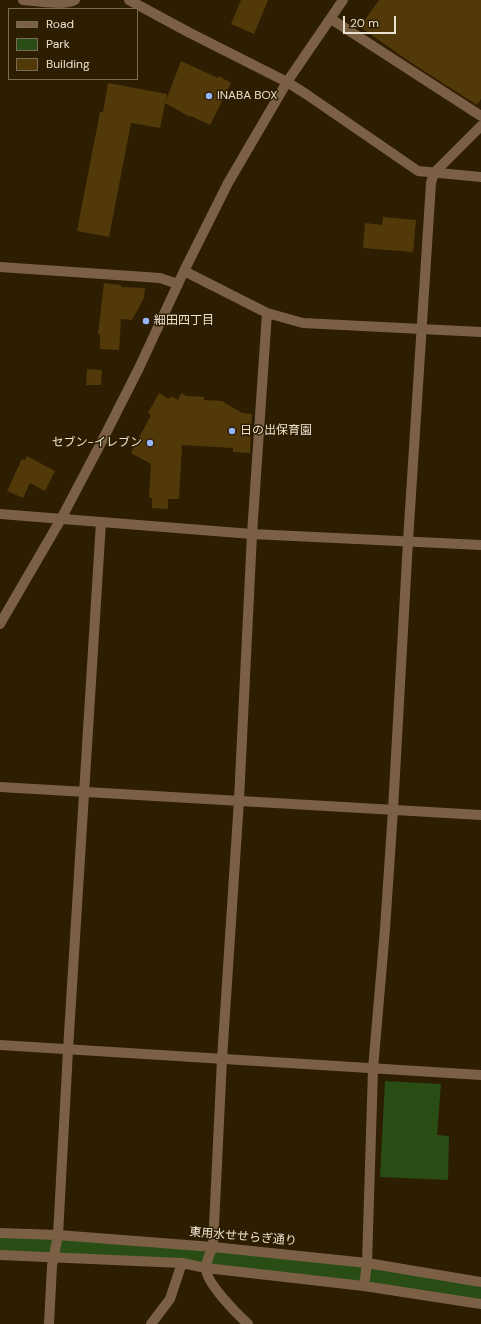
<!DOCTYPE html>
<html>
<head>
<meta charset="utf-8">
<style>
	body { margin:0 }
	#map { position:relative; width:481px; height:1324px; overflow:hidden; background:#2d1d01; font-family:"DM Sans",sans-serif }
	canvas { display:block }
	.legend { position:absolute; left:8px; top:8px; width:130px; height:72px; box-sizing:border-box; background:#2d1d01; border:1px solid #796c54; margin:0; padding:5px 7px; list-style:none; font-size:12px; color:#ece2d1 }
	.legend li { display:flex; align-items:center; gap:8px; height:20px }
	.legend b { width:20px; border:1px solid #796c54 }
	.scale { position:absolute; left:343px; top:16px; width:53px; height:18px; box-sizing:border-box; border:2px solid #ece2d1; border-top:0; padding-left:5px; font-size:12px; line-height:14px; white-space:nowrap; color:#ece2d1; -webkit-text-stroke:3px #2d1d01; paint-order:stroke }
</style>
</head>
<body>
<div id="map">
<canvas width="481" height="1324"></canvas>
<ul class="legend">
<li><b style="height:5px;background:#7b6046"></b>Road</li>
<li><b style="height:11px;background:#2a4c15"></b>Park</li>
<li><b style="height:11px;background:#52390a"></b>Building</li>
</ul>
<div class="scale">20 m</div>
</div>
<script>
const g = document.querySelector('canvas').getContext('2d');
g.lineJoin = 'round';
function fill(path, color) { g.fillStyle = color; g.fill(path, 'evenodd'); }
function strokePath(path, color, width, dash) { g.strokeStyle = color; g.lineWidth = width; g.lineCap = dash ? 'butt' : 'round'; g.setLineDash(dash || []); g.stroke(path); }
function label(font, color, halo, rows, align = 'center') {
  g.font = font + ' "DM Sans","Noto Sans JP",sans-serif'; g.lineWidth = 3; g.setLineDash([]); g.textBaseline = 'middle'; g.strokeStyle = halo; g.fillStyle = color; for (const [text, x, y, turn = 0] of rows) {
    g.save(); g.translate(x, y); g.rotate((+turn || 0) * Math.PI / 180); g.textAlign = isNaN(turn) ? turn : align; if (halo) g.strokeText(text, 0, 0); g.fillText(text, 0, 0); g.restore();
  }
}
fill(new Path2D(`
	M 385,1081 L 441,1084 L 437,1135 L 449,1136 L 448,1180 L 380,1177 Z
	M 0,1235 L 57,1237 L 53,1256 L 0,1253 Z
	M 60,1237 L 210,1249 L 204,1263 L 57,1255 Z
	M 213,1249 L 365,1264 L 363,1281 L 207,1264 Z
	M 368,1265 L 481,1284 L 481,1300 L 366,1282 Z`), '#2a4c15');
fill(new Path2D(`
	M 241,0 L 268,0 L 254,34 L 231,24 Z
	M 379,0 L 481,0 L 481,99 L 477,105 L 410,62 L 360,27 Z
	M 181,61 L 218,78 L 219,76 L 231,83 L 210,125 L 191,116 L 190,117 L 165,103 Z
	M 108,83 L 167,94 L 160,128 L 131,123 L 109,237 L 77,231 L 100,112 L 103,112 Z
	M 383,217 L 416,220 L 413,252 L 363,248 L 365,223 L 382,225 Z
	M 104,283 L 121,285 L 121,287 L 145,288 L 144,298 L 132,320 L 121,319 L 119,350 L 100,349 L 100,335 L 98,334 Z
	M 87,369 L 102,370 L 101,385 L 86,385 Z
	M 159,393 L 169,399 L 171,396 L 178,400 L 181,393 L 187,396 L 204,397 L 204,400 L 222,401 L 242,413 L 252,414 L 250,453 L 233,452 L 233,448 L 182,445 L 179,499 L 168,499 L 168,509 L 152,508 L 152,498 L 149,498 L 151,464 L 131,453 L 151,415 L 148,413 Z
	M 27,456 L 55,471 L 45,491 L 30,483 L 23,498 L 7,491 L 22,459 L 25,460 Z`), '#52390a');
strokePath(new Path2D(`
	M 23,0 C 35,1 65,6 75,0
	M 331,19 L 481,116
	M 287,82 L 306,94 L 418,171 L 481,177
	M 0,267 L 160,278 L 178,284
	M 184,271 L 267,313 L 303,323 L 481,332
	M 0,787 L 481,815
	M 0,1233 L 58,1235 L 213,1247 L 367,1263 L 481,1282
	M 0,1255 L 182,1263 L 206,1268 L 364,1286 L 481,1304
	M 364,1286 L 367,1263 L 373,1069 L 385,929 L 393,810 L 408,541 L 431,183 L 434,173 L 481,126
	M 49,1324 L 52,1266 L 58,1235 L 68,1050 L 101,522
	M 151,1324 L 170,1299 L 182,1263
	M 248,1324 C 237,1314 205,1282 206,1268 C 206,1261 210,1253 213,1247 L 222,1059 L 239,800 L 252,534 L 267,313`), '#7b6046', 10);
strokePath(new Path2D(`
	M 129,0 L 188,32 L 287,82
	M 0,514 L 252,534 L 481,545
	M 0,624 L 61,519 L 102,441 L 139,368 L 184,271 L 228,183 L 287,82 L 343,0
	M 0,1045 L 481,1075`), '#7b6046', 10);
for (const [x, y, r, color] of [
	[209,96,4,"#97b6fd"],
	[146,321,4,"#97b6fd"],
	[232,431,4,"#97b6fd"],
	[150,443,4,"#97b6fd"]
]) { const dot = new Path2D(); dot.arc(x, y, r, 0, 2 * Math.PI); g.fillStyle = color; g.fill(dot); strokePath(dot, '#2d1d01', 1.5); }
label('12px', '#ece2d1', '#2d1d01', [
	["INABA BOX",217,96],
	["細田四丁目",154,321],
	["日の出保育園",240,431],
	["セブン-イレブン",142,443,"right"]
], 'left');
label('12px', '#ece2d1', '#2d1d01', [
	["東用水せせらぎ通り",243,1237,5]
]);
</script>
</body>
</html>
